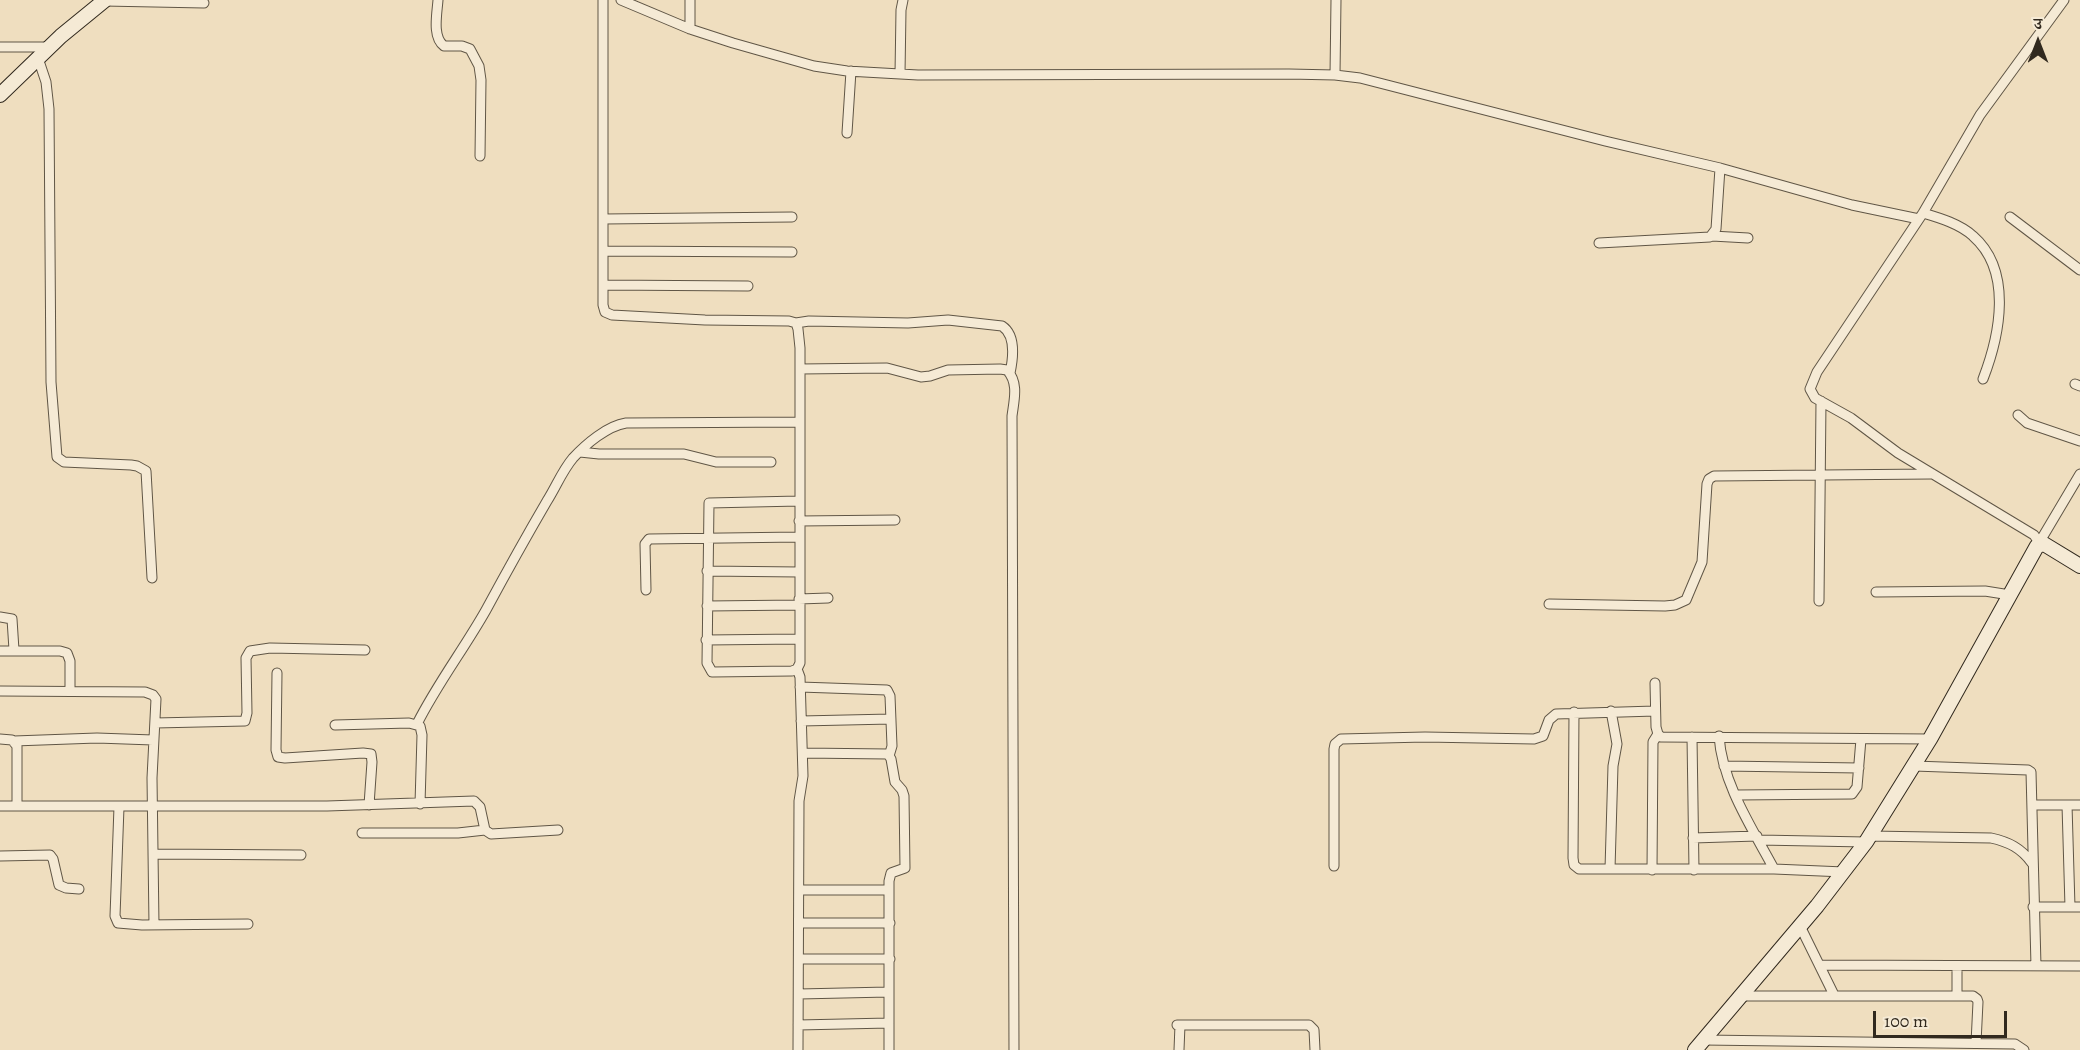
<!DOCTYPE html>
<html>
<head>
<meta charset="utf-8">
<style>
	body { margin:0 }
	#map { position:relative; width:2080px; height:1050px; overflow:hidden; background:#efdebf; font-family:Alegreya,"Noto Serif Devanagari",serif }
	canvas { display:block }
	.north { position:absolute; left:2008px; top:12px; width:60px; height:60px; -webkit-text-stroke:4px #f5ead5; paint-order:stroke; rotate:0deg; font-size:16px; font-weight:700; line-height:24px; text-align:center; color:#31291e }
	.north::after { content:''; display:block; margin:auto; width:21px; height:27px; background:#31291e; clip-path:polygon(50% 0,100% 100%,50% 72%,0 100%) }
	.scale { position:absolute; left:1873px; top:1011px; width:134px; height:27px; box-sizing:border-box; border:3px solid #31291e; border-top:0; padding-left:8px; font-size:18px; line-height:21px; white-space:nowrap; color:#31291e; -webkit-text-stroke:4px #f5ead5; paint-order:stroke }
</style>
</head>
<body>
<div id="map">
<canvas width="2080" height="1050"></canvas>
<div class="north">उ</div>
<div class="scale">100 m</div>
</div>
<script>
const g = document.querySelector('canvas').getContext('2d');
g.lineJoin = 'round';
function strokePath(path, color, width, dash) { g.strokeStyle = color; g.lineWidth = width; g.lineCap = dash ? 'butt' : 'round'; g.setLineDash(dash || []); g.stroke(path); }
const street = new Path2D(`
	M 438,0 C 437,14 432,37 444,46 L 462,46 L 470,49 L 479,66 L 481,80 L 480,156
	M 603,0 L 603,305 L 605,312 L 612,315 L 705,320 L 789,321 L 796,323 L 798,329 L 800,348 L 800,663 L 797,669 L 792,671 L 712,672 L 707,663 L 709,503 L 799,501
	M 621,0 L 690,29 L 733,43 L 814,66 L 847,71 L 918,75 L 1289,74 L 1335,75 L 1360,78 L 1605,141 L 1720,168 L 1852,205 L 1919,219
	M 104,1 L 204,3
	M 690,29 L 690,0
	M 0,47 L 49,47
	M 38,58 L 46,82 L 49,109 L 51,382 L 57,457 L 64,462 L 131,465 L 137,466 L 146,471 L 152,578
	M 900,74 L 901,10 L 903,0
	M 1335,75 L 1336,0
	M 847,133 L 851,71
	M 1923,213 C 1940,218 1960,224 1973,236 C 2013,271 2000,335 1983,379
	M 2010,217 L 2080,270
	M 604,219 L 792,217
	M 1712,236 L 1748,238
	M 1599,243 L 1710,237 L 1716,229 L 1720,168
	M 604,251 L 792,252
	M 603,285 L 748,286
	M 796,323 L 809,321 L 908,323 L 948,320 L 1002,326 C 1016,335 1013,359 1010,373
	M 800,369 L 887,368 L 921,377 L 930,376 L 948,370 L 1000,369 L 1007,370 C 1019,383 1014,400 1012,416 C 1012,627 1013,838 1014,1050
	M 2075,384 L 2080,386
	M 2018,415 L 2027,423 L 2080,441
	M 580,452 L 599,454 L 684,454 L 716,462 L 771,462
	M 799,521 L 895,520
	M 2042,543 L 2042,538 L 2080,474
	M 2040,544 L 2034,535 L 1898,453 L 1851,418 L 1815,398 L 1810,389 L 1817,372 L 1923,213 L 1980,115 L 2064,0
	M 707,571 L 799,572
	M 646,590 L 645,544 L 649,539 L 799,537
	M 1876,592 L 1985,591 L 2010,595
	M 799,599 L 828,598
	M 1819,601 L 1821,401
	M 1549,604 L 1665,606 L 1675,605 L 1686,600 L 1702,562 L 1707,484 L 1709,479 L 1714,476 L 1931,474
	M 707,606 L 799,605
	M 0,617 L 12,619 L 14,650
	M 706,640 L 799,639
	M 0,651 L 60,651 L 67,653 L 70,661 L 70,691
	M 797,669 L 800,677 L 803,776 L 799,801 L 798,1050
	M 277,673 L 276,750 L 278,757 L 285,758 L 363,753 L 371,754 L 372,762 L 369,805
	M 1655,683 L 1656,727 L 1658,734 L 1661,737 L 1930,739
	M 800,687 L 887,690 L 890,696 L 892,746 L 889,756
	M 0,691 L 145,692 L 153,695 L 156,699 L 152,778 L 154,925
	M 1574,712 L 1573,858 L 1574,865 L 1579,869 L 1774,869 L 1844,872
	M 801,721 L 891,719
	M 155,723 L 245,721 L 247,713 L 246,658 L 250,651 L 270,648 L 365,650
	M 417,724 C 437,684 464,649 486,610 C 506,573 526,537 547,501 C 556,487 562,471 573,458 C 586,444 607,426 626,423 L 799,422
	M 335,725 L 409,723 L 420,726 L 422,735 L 420,804
	M 1719,736 C 1722,783 1752,828 1774,869
	M 1692,737 L 1694,870
	M 0,739 L 12,740 L 17,746 L 17,806
	M 14,741 L 97,738 L 153,740
	M 803,753 L 888,754 L 891,759 L 895,782 L 902,790 L 904,796 L 905,868 L 891,873 L 889,881 L 889,1050
	M 1724,766 L 1859,768
	M 1914,766 L 2028,770 L 2031,772 L 2036,966
	M 1736,795 L 1852,794 L 1857,787 L 1861,739
	M 2032,805 L 2080,805
	M 2067,805 L 2070,907
	M 0,806 L 327,806 L 474,801 L 480,807 L 485,830 L 491,834 L 558,830
	M 119,807 L 115,916 L 118,923 L 142,925 L 248,924
	M 362,833 L 458,833 L 485,830
	M 1870,836 L 1991,838 C 2009,842 2021,848 2032,863
	M 1693,838 L 1757,836
	M 1759,840 L 1866,842
	M 154,854 L 301,855
	M 0,856 L 50,855 L 53,859 L 59,885 L 66,888 L 79,889
	M 1334,866 L 1334,749 L 1335,744 L 1341,739 L 1425,737 L 1534,739 L 1543,736 L 1549,720 L 1556,714 L 1655,711
	M 1610,869 L 1613,766 L 1617,744 L 1611,711
	M 1652,870 L 1653,742 L 1658,734
	M 799,890 L 889,890
	M 2033,907 L 2080,907
	M 799,923 L 890,923
	M 1800,926 L 1834,995
	M 800,959 L 890,959
	M 1821,965 L 2080,966
	M 799,994 L 888,992
	M 1738,996 L 1973,996 L 1977,999 L 1978,1002 L 1976,1043
	M 1957,996 L 1957,966
	M 798,1025 L 889,1023
	M 1177,1025 L 1309,1025 L 1314,1030 L 1315,1050
	M 1703,1040 L 2015,1044 L 2024,1050
	M 1179,1050 L 1180,1025`);
const secondary = new Path2D(`
	M 0,95 L 61,36 L 105,0
	M 1695,1050 L 1817,906 L 1866,842 L 1930,739 L 2037,546 L 2044,544 L 2080,566`);
strokePath(street, '#605646', 11);
strokePath(secondary, '#31291e', 16);
strokePath(street, '#f5ead5', 9);
strokePath(secondary, '#f5ead5', 14);
</script>
</body>
</html>
